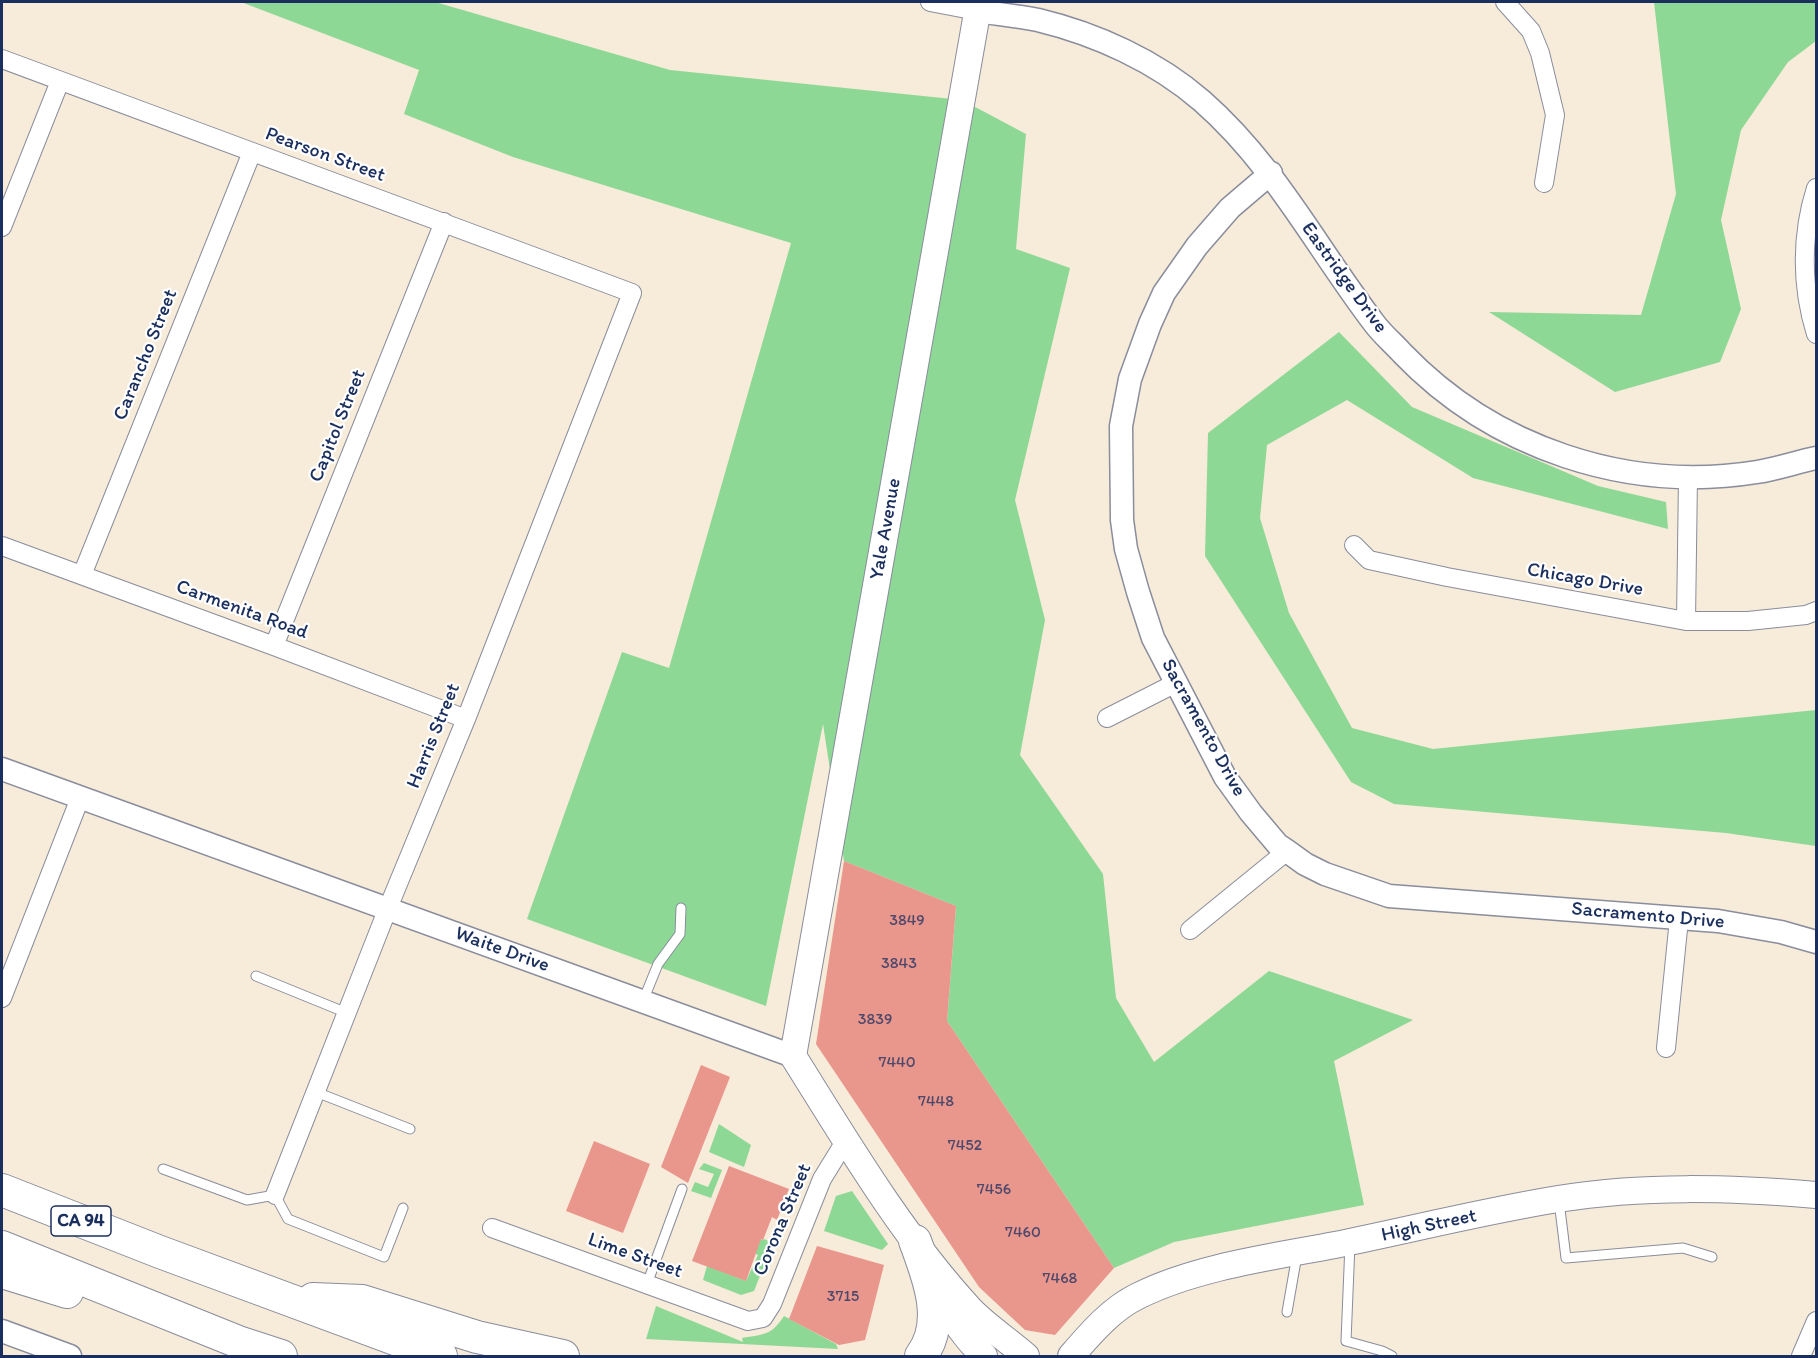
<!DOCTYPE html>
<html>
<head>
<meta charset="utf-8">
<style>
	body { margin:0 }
	#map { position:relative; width:1818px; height:1358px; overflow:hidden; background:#f7ebd9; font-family:Itim,sans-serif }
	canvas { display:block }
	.frame { position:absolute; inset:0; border:3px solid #1b2f5e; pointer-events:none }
</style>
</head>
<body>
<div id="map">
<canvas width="1818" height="1358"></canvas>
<div class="frame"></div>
</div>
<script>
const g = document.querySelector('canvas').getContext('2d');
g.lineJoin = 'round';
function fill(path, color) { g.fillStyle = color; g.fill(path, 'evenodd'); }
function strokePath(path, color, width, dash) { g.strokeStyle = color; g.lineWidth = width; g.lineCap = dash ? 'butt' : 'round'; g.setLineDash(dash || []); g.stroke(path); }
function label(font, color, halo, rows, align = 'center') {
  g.font = font + ' Itim,sans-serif'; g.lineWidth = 4.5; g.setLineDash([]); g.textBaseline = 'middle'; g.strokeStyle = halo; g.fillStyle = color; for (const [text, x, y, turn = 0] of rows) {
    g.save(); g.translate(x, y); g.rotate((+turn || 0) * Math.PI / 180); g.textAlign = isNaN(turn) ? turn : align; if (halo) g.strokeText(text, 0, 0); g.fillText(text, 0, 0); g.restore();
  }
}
fill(new Path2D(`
	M 241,2 L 435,2 L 670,70 L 962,100 L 1026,134 L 1016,249 L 1070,268 L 1015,500 L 1045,620 L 1020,755 L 1103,874 L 1116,998 L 1154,1062 L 1269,971 L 1413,1020 L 1334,1061 L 1364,1205 L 1174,1242 L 1114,1268 L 947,1021 L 956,906 L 844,861 L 823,724 L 766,1006 L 527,919 L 622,652 L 669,668 L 791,243 L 513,157 L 404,114 L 419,70 Z
	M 1654,2 L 1816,2 L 1816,41 L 1788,62 L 1741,130 L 1721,220 L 1741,309 L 1720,362 L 1615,392 L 1489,312 L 1641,315 L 1676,194 Z
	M 1339,332 L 1412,407 L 1598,486 L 1666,502 L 1668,529 L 1473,478 L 1347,400 L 1267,445 L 1260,518 L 1289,613 L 1352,728 L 1433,749 L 1816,710 L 1816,846 L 1726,833 L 1394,804 L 1351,782 L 1205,556 L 1208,433 Z
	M 719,1124 L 751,1145 L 744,1167 L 709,1152 Z
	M 704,1163 L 722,1170 L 711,1198 L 691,1191 L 695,1182 L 708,1187 L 714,1174 L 699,1169 Z
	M 852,1191 L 888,1244 L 882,1250 L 824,1231 L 836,1196 Z
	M 737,1233 L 763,1240 L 764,1239 L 773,1243 L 754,1291 L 741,1295 L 703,1280 L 707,1266 L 746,1281 L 758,1255 L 713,1235 Z
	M 656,1306 L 743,1342 L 742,1338 C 764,1334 771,1336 784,1316 L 836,1344 L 838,1349 L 646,1339 Z`), '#8dd895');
fill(new Path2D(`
	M 844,861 L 956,906 L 947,1021 L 1114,1268 L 1055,1335 L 1025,1330 L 979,1287 L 816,1044 Z
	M 701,1065 L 730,1077 L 688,1183 L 661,1167 Z
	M 594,1141 L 650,1164 L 623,1233 L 566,1211 Z
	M 729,1166 L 789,1189 L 777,1220 L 772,1217 L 763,1240 L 761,1239 L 746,1281 L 692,1261 Z
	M 817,1246 L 884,1265 L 865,1340 L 839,1345 L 789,1319 Z`), '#e9968d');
const service = new Path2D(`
	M 256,976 L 347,1013
	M 643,1001 L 658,964 L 680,934 L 681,908
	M 316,1092 L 410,1129
	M 163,1169 L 247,1200 L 275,1195 L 288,1219 L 384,1257 L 403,1208
	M 1559,1201 L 1566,1258 L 1683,1248 L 1712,1257
	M 1350,1244 L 1346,1341 L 1382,1351 L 1392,1356
	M 647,1284 L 682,1189
	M 1287,1312 L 1297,1255`);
const minor = new Path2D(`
	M 930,2 L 977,11
	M 1505,2 L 1531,31 L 1540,53 L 1555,115 L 1544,183
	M 2,59 L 632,293 L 466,719 L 388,908 L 275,1195
	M 1816,188 C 1801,235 1801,286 1816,334
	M 2,227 L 60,81
	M 1354,545 L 1369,560 L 1447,577 L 1686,621 L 1748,621 L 1806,615 L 1816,611
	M 2,546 L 274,646 L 466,719
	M 82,575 L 252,152
	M 1686,621 L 1688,477
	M 274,646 L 444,222
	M 1107,718 L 1176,683
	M 1190,930 L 1287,851
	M 2,998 L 80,798
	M 1666,1048 L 1679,919
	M 492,1228 L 748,1321 L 763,1318 L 772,1304 L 822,1179 L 846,1140
	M 1801,1356 L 1816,1321`);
const tertiary = new Path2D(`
	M 977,11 C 997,14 1018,16 1038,20 C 1096,34 1156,61 1202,101 C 1275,165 1316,247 1374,323 C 1382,334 1393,343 1402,353 C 1493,448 1627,493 1757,472 C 1777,469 1797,462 1816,458
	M 1271,173 L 1230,208 L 1197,246 L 1164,293 L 1150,324 L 1130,379 L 1121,426 L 1122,520 L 1126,549 L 1138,592 L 1153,638 L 1225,777 L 1251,813 L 1278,845 L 1287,851 L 1305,864 L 1325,874 L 1389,896 L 1718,921 L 1781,932 L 1816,942
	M 2,769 L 793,1056
	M 2,1331 L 70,1356`);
const secondary = new Path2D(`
	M 979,2 L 793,1056 C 847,1142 901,1234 970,1309 C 986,1326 1008,1340 1026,1356
	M 935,1285 C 947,1311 963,1336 984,1356
	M 1071,1356 C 1090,1334 1111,1309 1138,1296 C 1196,1267 1272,1257 1335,1245 C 1409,1230 1484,1211 1558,1199 C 1643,1185 1731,1188 1816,1195`);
const motorway = new Path2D(`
	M 2,1190 L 160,1252 L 441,1356
	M 915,1241 C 928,1276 947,1322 921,1356
	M 2,1247 L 241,1343 L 281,1356
	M 2,1272 L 67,1292
	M 313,1299 L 362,1301 L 477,1337 L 563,1356`);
strokePath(service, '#898d9c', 11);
strokePath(minor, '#898d9c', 20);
strokePath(tertiary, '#898d9c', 25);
strokePath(secondary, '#898d9c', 28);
strokePath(motorway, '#898d9c', 34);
strokePath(service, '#fff', 9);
strokePath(minor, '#fff', 18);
strokePath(tertiary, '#fff', 22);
strokePath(secondary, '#fff', 26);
strokePath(motorway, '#fff', 32);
label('16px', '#4e496a', null, [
	["3849",907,921],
	["3843",899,964],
	["3839",875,1020],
	["7440",897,1063],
	["7448",936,1102],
	["7452",965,1146],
	["7456",994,1190],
	["7460",1023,1233],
	["7468",1060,1279],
	["3715",843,1297]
]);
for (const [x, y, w] of [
	[81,1221,60]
]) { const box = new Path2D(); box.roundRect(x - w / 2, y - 15, w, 30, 4.5); g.fillStyle = '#fff'; g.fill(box); strokePath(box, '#1b2f5e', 1.5); }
label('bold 18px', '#1b2f5e', null, [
	["CA 94",81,1221]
]);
label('20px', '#1b2f5e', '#fff', [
	["Pearson Street",325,155,20],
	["Eastridge Drive",1344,278,54],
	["Carancho Street",146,355,-68],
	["Capitol Street",338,426,-68],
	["Yale Avenue",886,529,-80],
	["Chicago Drive",1585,580,10],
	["Carmenita Road",242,610,20],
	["Sacramento Drive",1203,728,61],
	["Harris Street",434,736,-68],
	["Sacramento Drive",1648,916,5],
	["Waite Drive",502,950,20],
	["Corona Street",783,1220,-67],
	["High Street",1429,1226,-12],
	["Lime Street",635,1256,20]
]);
</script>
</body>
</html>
